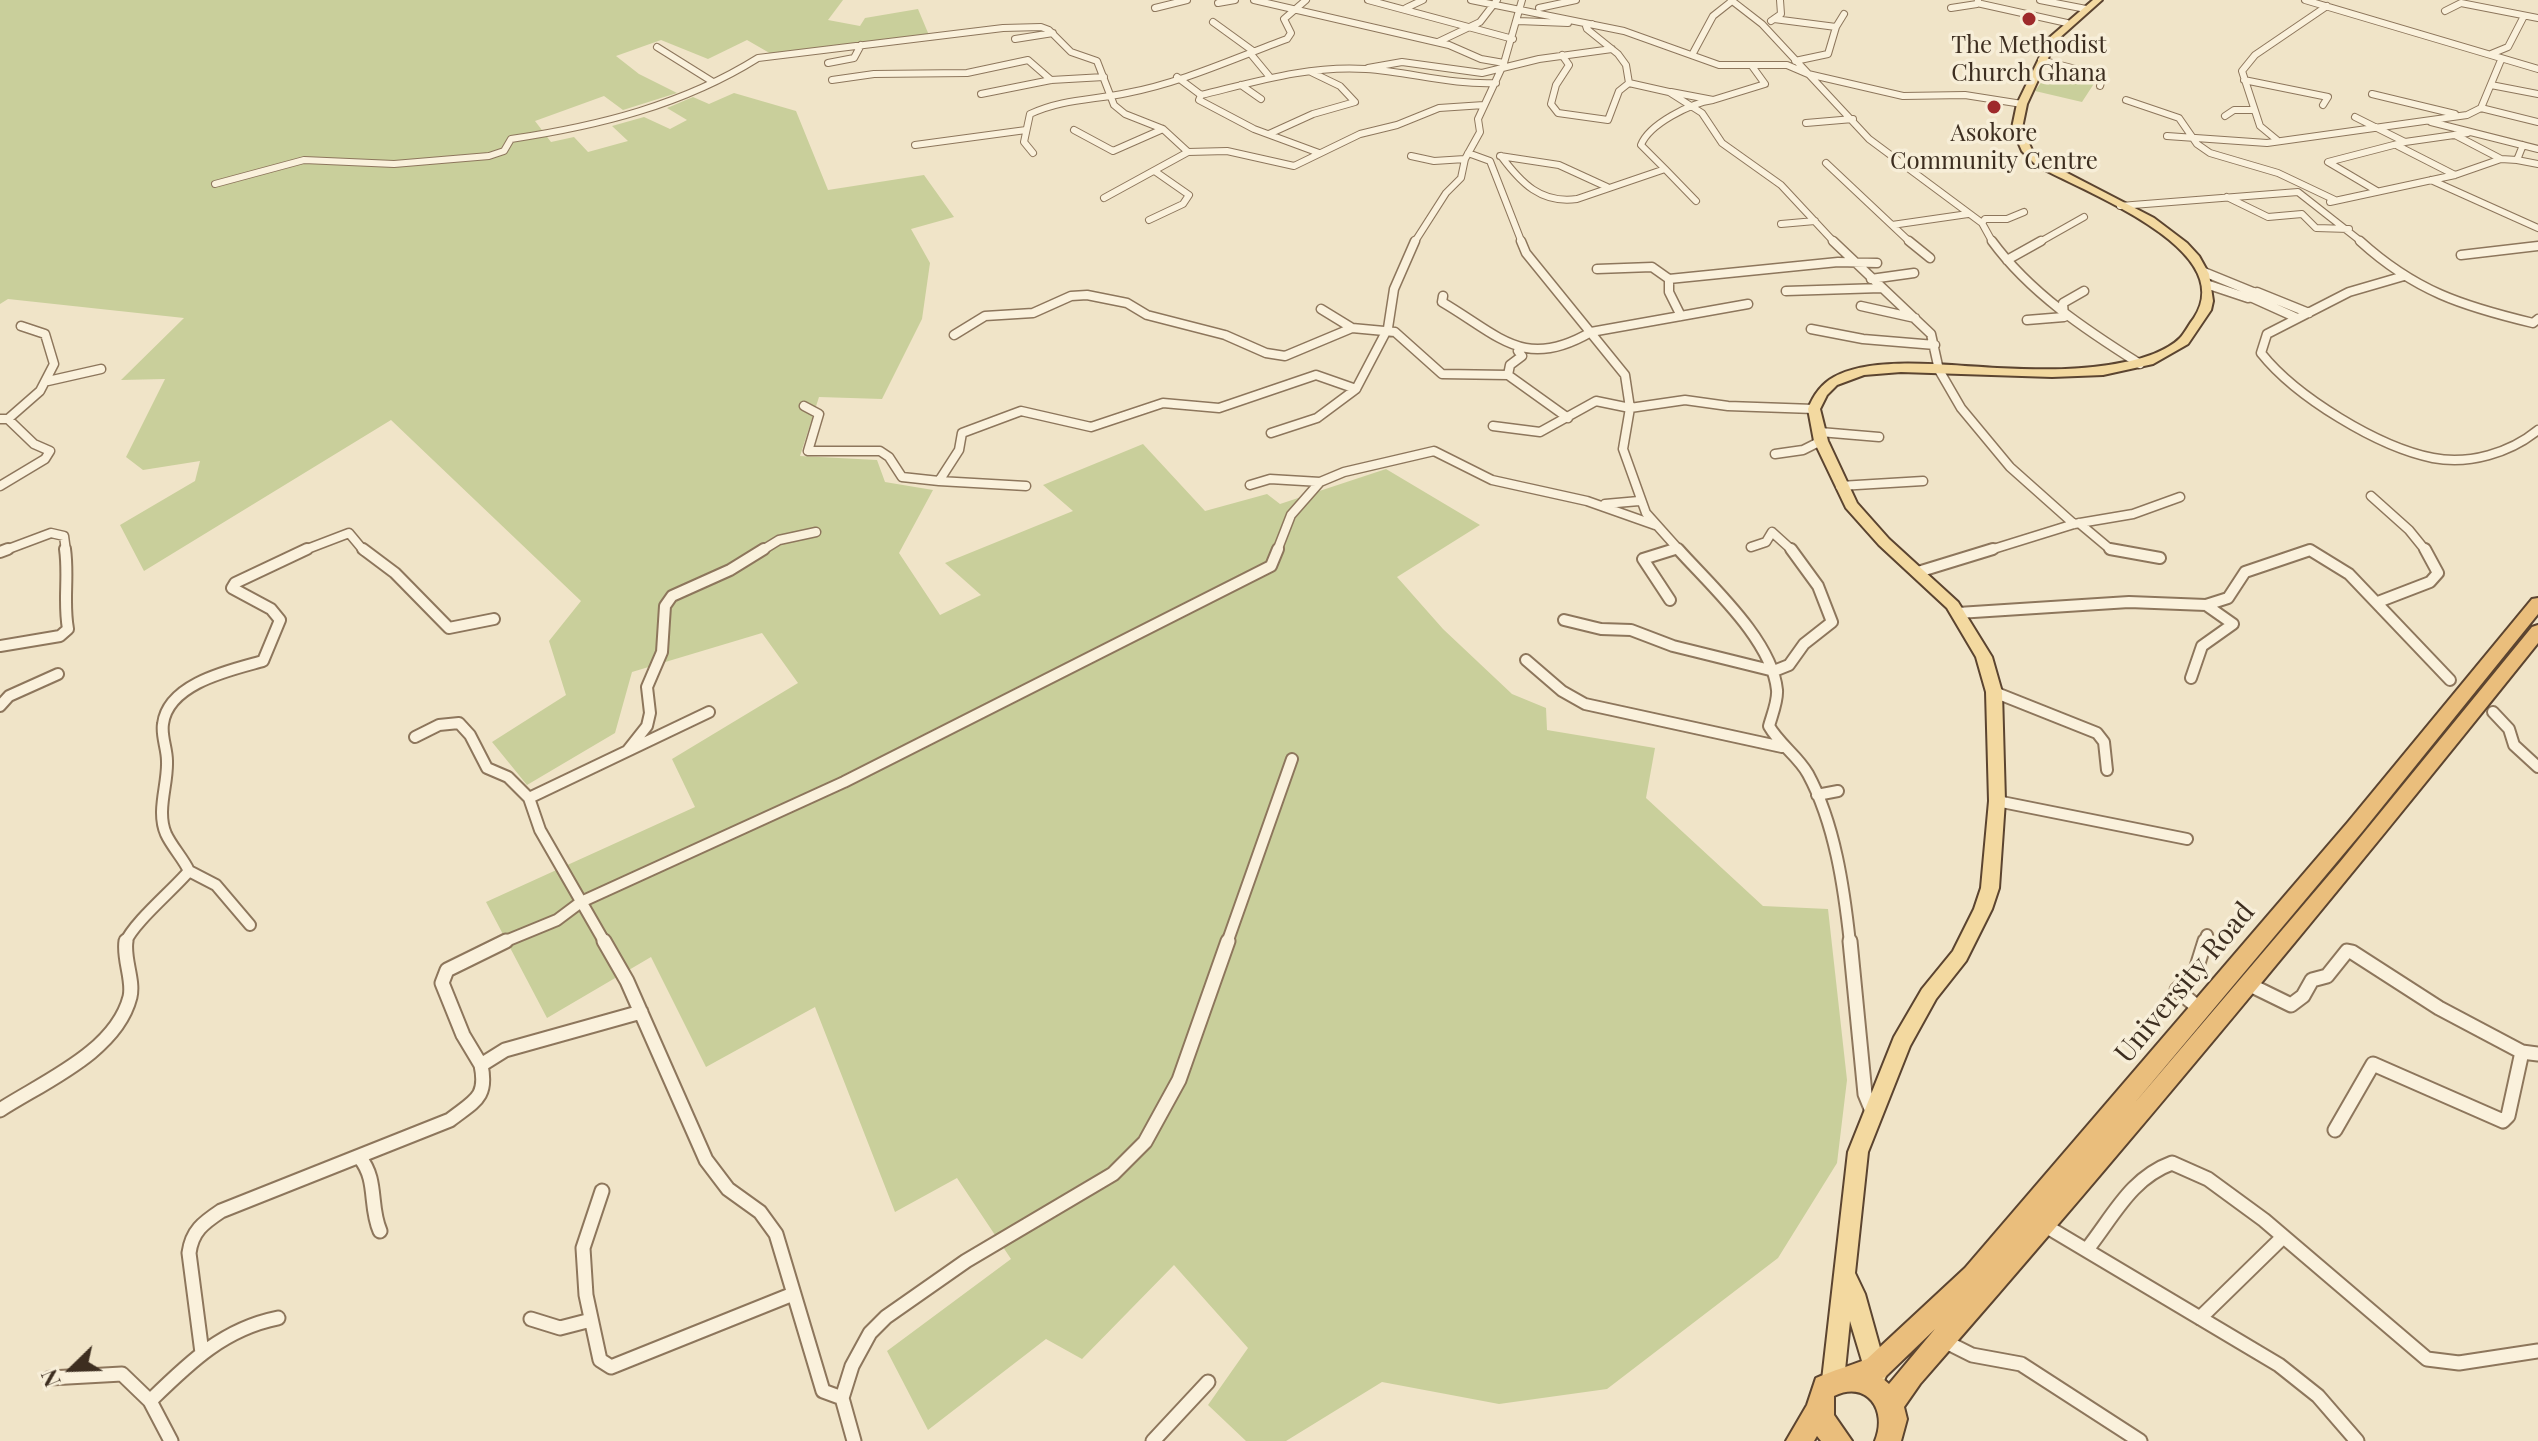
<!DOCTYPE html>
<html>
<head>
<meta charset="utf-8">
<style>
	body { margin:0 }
	#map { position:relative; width:2538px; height:1441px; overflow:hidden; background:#f0e4c8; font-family:"Playfair Display",serif }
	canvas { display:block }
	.north { position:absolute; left:32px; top:1329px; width:80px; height:80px; -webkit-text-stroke:6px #f7eed8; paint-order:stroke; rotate:247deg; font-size:22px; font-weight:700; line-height:32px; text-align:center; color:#3d2e20 }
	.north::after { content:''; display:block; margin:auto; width:28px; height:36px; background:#3d2e20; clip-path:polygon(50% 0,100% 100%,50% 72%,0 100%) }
</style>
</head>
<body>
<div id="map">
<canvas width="2538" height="1441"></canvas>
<div class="north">N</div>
</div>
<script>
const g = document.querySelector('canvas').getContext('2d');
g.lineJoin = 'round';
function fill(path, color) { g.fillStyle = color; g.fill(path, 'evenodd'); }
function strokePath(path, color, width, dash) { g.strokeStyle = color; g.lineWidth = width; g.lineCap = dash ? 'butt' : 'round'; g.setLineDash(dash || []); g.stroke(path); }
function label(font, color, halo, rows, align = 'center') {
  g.font = font + ' "Playfair Display",serif'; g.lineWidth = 7; g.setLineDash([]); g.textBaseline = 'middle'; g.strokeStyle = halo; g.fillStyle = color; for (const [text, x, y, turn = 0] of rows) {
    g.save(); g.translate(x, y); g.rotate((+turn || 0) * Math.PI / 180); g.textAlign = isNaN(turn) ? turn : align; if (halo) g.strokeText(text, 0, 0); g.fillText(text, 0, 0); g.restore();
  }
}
fill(new Path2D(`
	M 0,0 L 843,0 L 828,20 L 860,26 L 865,18 L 918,9 L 931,40 L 773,55 L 747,40 L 708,59 L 661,40 L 616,56 L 639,74 L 677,93 L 623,110 L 604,96 L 535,121 L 551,142 L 574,137 L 588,152 L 628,141 L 612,126 L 644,117 L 670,129 L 687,120 L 667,108 L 693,97 L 709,104 L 734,93 L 796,111 L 828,190 L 924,175 L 954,217 L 911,229 L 930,263 L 922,319 L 882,399 L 819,397 L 800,456 L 877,460 L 885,482 L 933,490 L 899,553 L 940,615 L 981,595 L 945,563 L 1073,511 L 1043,485 L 1143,444 L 1205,511 L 1267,494 L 1280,504 L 1386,469 L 1480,525 L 1397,577 L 1443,629 L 1512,694 L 1546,708 L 1547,730 L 1655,748 L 1646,798 L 1763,906 L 1828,909 L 1847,1080 L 1837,1163 L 1778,1258 L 1607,1389 L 1499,1404 L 1382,1382 L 1286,1441 L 1246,1441 L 1208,1405 L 1248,1348 L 1174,1265 L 1082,1359 L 1046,1339 L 928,1430 L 887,1351 L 1011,1259 L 957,1178 L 895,1212 L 815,1007 L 706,1067 L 651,957 L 547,1018 L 486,902 L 695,807 L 672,759 L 798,683 L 762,633 L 632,672 L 615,733 L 527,785 L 492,742 L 566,695 L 549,641 L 581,601 L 391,420 L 144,571 L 120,525 L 195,481 L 200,461 L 143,470 L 126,457 L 165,379 L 121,380 L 184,318 L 8,299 L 0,304 Z
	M 2051,69 L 2097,79 L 2082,102 L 2035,91 Z`), '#c9cf9b');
const minorFar3 = new Path2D(`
	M 1254,0 L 1449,45 L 1481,59 L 1504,63
	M 1368,0 L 1513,39
	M 1471,0 L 1624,31 L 1719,65 L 1787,65 L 1808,74 L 1903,96 L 1965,95 L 2022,104
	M 1731,0 L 1762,24 L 1869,139 L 1982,223 L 1993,243
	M 2040,0 L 2086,9
	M 2305,0 L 2538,69
	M 1218,3 L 1235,0
	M 1977,3 L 2067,23
	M 1155,8 L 1187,0
	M 1406,8 L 1423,0
	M 1539,8 L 1576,0
	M 1951,8 L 1977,4 L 1978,0
	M 2445,11 L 2461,3 L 2538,18
	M 1774,19 L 1836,27 L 1828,54 L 1795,61
	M 1518,21 L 1568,23
	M 1771,21 L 1781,14 L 1780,0
	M 1213,22 L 1253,51
	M 1592,24 L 1586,26 L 1587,29 L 1618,54 L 1626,65 L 1629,83 L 1669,92 L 1702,113 L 1722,143 L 1781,185 L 1835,243
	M 1836,27 L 1844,14
	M 1015,39 L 1053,33
	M 1438,42 L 1480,22 L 1497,0
	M 657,47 L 713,82
	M 1250,53 L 1269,76
	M 2491,54 L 2508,47 L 2524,16
	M 1562,55 L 1569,65 L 1556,85 L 1551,104 L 1558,113 L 1608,120 L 1619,91 L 1629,83
	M 1692,55 L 1713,16 L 1732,1
	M 2041,60 L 2103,76 L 2100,86
	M 828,63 L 854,58 L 861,45
	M 1368,68 L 1402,62 L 1482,73 L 1539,59 L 1612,49
	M 1177,77 L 1201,95
	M 832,80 L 874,74 L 967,73 L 1028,60 L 1051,80
	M 2244,80 L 2328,97 L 2323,105
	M 1241,85 L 1261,99
	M 2491,85 L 2538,94
	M 1671,92 L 1713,100 L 1765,84 L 1752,66
	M 981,94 L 1051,80 L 1104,77
	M 2372,94 L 2455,114
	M 2126,100 L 2179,118 L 2197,144 L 2210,153 L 2278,173 L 2335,200
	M 2481,108 L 2538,122
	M 2225,116 L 2234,110 L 2253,110
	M 2355,117 L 2405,142
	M 2431,122 L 2538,149
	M 1806,123 L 1853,119
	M 1074,130 L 1113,151 L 1163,129
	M 1269,134 L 1313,114 L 1355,102 L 1340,86 L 1311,72
	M 2455,135 L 2501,159
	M 2167,136 L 2267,143 L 2467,115 L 2481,108 L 2501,60
	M 2277,140 L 2260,126 L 2242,71 L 2255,55 L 2327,6
	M 915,145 L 1026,130
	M 2398,146 L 2455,175
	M 1188,152 L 1227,151 L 1294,166 L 1360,134 L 1397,125 L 1439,108 L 1484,105
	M 1033,153 L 1024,142 L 1030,114 C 1062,99 1093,100 1127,93 C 1181,83 1235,58 1287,39 L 1291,33 L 1284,19 L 1306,0
	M 1319,153 L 1254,129 L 1199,100 L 1201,95 C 1255,82 1310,65 1366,69 C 1410,72 1452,85 1496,83
	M 1468,153 L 1490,161 L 1522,243
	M 1411,156 L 1434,161 L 1465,159
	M 1500,156 L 1559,165 L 1607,187
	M 1501,156 C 1521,183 1541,204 1577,199 L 1665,169 L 1641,145 C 1649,124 1691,103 1713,100
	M 2517,160 L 2538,164
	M 1826,163 L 1911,243
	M 1665,169 L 1696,201
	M 2431,180 L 2538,228
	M 215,184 L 304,160 L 394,164 L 489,156 L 504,151 L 511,139 C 598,126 683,105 758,58 L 1003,28 L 1041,27 L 1049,30 L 1071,52 L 1097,61 L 1114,105 L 1125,114 L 1163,129 L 1188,152 L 1104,198
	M 2377,191 L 2328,162 L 2405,142 L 2468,133
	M 2227,197 L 2268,217 L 2302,214 L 2316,228 L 2349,229
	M 2330,202 L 2455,175 L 2501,159 L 2517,160 L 2523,145
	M 2120,206 L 2298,192 L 2363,243
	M 1149,220 L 1183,204 L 1189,195 L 1156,172
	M 1982,223 L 1985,219 L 2007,219 L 2024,212
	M 1781,224 L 1815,221
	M 1892,225 L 1968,214
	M 1414,243 L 1446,193 L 1461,178 L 1465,159 L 1480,132 L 1478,119 L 1504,63 L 1522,0
	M 2038,243 L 2084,217`);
const minorFar2 = new Path2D(`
	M 1521,241 L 1526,253 L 1625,375 L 1630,408 L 1623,449 L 1646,513 L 1680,551
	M 1833,241 L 1931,334 L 1939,370 L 1961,408 L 2010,467 L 2074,524
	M 1909,241 L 1930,258
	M 1992,241 C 2030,293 2086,330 2140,364
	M 2360,241 C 2415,291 2462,306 2533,323 L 2538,319
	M 2461,255 L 2538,246
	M 2007,260 L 2041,241
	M 1597,269 L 1652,267 L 1669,279
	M 2204,272 L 2253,292
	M 2404,276 L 2349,292 L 2267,334 L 2261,353 C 2296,397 2378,447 2433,458 C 2469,465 2510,453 2538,430
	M 1871,279 L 1914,273
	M 2206,284 L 2248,298
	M 1786,291 L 1881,288
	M 1443,296 L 1442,302 C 1500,336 1524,371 1591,332 L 1748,304
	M 1861,306 L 1915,318
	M 1321,309 L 1352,328 L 1395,332 L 1442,374 L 1508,375 L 1568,418
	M 1681,316 L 1669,292 L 1669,279 L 1838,262 L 1877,263
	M 2297,318 L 2246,295 L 2257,292 L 2309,313
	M 2027,320 L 2064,317 L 2063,303 L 2084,291
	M 1811,329 L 1863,339 L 1935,345
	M 954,335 L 985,316 L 1033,313 L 1071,296 L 1087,295 L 1127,303 L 1147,315 L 1225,335 L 1266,353 L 1285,356 L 1352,328
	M 1508,375 L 1510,365 L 1522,356 L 1518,351
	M 48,381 L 101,369
	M 804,406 L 819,414 L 808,451 L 880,451 L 889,457 L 902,477 L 939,481
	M 0,419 L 8,419 L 34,444 L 50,451 L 45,459 L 0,486
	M 8,419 L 40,391 L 54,364 L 45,334 L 21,326
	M 1493,426 L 1540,432 L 1596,401 L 1630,408 L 1685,400 L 1728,406 L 1814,409
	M 1820,432 L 1879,437
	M 1271,433 L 1317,418 L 1356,389
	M 1775,454 L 1803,450 L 1821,441
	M 1250,485 L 1270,479 L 1320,482 L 1344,472 L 1434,451 L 1492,480 L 1587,501 L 1655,525
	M 1026,486 L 939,481 L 959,450 L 962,433 L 1021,411 L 1091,427 L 1163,403 L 1219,408 L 1316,375 L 1356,389 L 1388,328 L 1394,289 L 1415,241
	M 1840,486 L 1923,481
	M 2371,496 L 2409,530 L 2426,551
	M 1605,504 L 1639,501
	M 2079,523 L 2110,549 L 2121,551
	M 1751,547 L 1766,542 L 1772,532 L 1793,551
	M 3,551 L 51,533 L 64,536 L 66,551
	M 302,551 L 349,533 L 364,551
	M 761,551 L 779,540 L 816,532
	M 1277,551 L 1291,515 L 1320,482
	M 1669,551 L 1678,548
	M 1987,551 L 2074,524 L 2133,514 L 2180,497
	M 2307,551 L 2312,551`);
const minorFar1 = new Path2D(`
	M 363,549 L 395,573 L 449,628 L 494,619
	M 1678,549 C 1710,585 1772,640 1777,690 C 1778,701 1772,715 1769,726 C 1779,744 1798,756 1808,774 C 1835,824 1844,888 1850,943
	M 2110,549 L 2160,558
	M 0,552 L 8,549
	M 1918,572 L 1993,549
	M 1670,600 L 1643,559 L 1675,549
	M 2378,602 L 2430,582 L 2438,573 L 2425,549
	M 1958,613 L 2129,602 L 2206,605 L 2228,598 L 2245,572 L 2310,550 L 2349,574 L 2450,680
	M 1564,620 L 1601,629 L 1631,630 L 1673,646 L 1774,671 L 1789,665 L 1804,644 L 1832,622 L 1818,586 L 1791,549
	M 0,646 L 60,636 L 68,629 C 63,601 69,577 65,549
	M 1526,660 L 1562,691 L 1585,704 L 1782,747
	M 2191,678 L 2202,646 L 2233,624 L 2206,605
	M 1994,692 L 2097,733 L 2104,742 L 2107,770
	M 0,706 L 9,696 L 58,674
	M 2493,712 L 2509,729 L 2514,745 L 2538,767
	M 415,737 L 439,725 L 459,723 L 470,735 L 487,768 L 508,777 L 529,798 L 540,830 L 605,943
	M 628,750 L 647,726 L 650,713 L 647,687 L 662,652 L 665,606 L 672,596 L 730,570 L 764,549
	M 1817,795 L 1838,791
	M 529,798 L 709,712
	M 1997,801 L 2187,839
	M 189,871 L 216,885 L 250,925
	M 125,943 C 134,922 172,891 189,871 C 183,858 172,847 166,834 C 156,811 168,785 167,761 C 167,748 161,736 163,724 C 168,683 231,670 263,661 L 280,620 L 271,609 L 232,588 L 235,583 L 307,549
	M 501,943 L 557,920 L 581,902 L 844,782 L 1271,566 L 1278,549
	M 1227,943 L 1292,759
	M 2204,943 L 2207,935`);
const minor = new Path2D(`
	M 604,941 L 627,981 L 706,1160 L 728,1189 L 760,1212 L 776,1234 L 823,1391 L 842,1398 L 854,1441
	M 1850,941 L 1865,1094 L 1872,1111
	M 2248,984 L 2291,1005 L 2303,996 L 2312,980 L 2327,976 L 2347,951 L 2352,952 L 2439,1008 L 2522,1052
	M 2200,1009 L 2177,990 L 2195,973 L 2205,941
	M 481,1065 L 463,1035 L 442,983 L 447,970 L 506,941
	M 0,1110 C 43,1082 116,1052 130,997 C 134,980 123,959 126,941
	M 2335,1130 L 2373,1064 L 2503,1121 L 2508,1116 L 2522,1052 L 2538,1054
	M 360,1158 C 378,1180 369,1206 380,1231
	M 602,1191 L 583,1248 L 586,1295 L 600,1360 L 611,1367 L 793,1294
	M 2044,1225 L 2279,1365 L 2318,1396 L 2357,1441
	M 2088,1248 C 2114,1215 2131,1178 2172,1163 L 2208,1179 L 2264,1220 L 2427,1359 L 2459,1363 L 2538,1351
	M 2200,1318 L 2283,1237
	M 531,1319 L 560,1328 L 591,1320
	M 1944,1341 L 1972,1355 L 2021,1364 L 2140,1441
	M 202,1353 L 189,1253 C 192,1231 203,1223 221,1211 L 450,1120 C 474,1101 488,1098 481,1065 L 505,1050 L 641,1012
	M 50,1378 L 122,1374 L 150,1401 L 171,1441
	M 842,1398 L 852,1366 L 870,1333 L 886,1317 L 966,1261 L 1113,1174 L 1145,1142 L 1179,1080 L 1228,941
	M 150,1401 C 189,1363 223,1329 278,1318
	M 1153,1441 L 1208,1382`);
const primary = new Path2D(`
	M 2093,0 L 2102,0 L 2056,41 L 2027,104 L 2022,128 L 2032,150 L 2044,161 L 2154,218 L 2187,243 L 2199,256 L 2209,274 L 2213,301 L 2211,310 L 2188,344 L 2153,364 L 2103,375 L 2052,377 L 1901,372 L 1864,375 L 1837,385 L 1827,395 L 1820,409 L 1828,441 L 1857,503 L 1889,539 L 1958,602 L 1992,657 L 2002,692 L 2005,801 L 1999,888 L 1992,909 L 1966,961 L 1936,999 L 1910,1046 L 1868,1152 L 1855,1273 L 1865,1294 L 1887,1373 L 1884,1381 L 1876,1384 L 1868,1381 L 1850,1321 L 1844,1380 L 1841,1388 L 1833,1391 L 1825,1388 L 1822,1380 L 1848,1152 L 1894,1037 L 1922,989 L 1953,951 L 1974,909 L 1981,888 L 1989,801 L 1986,692 L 1976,657 L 1947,608 L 1879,545 L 1846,508 L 1814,441 L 1808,409 C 1813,396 1821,384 1834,377 C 1873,355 1953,366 1997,368 C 2040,370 2083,371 2125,362 C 2142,359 2167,351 2180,338 C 2185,333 2189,324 2194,318 C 2241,248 2078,190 2036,165 L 2022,151 L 2012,128 L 2017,104 L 2049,38 Z`);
const trunk = new Path2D(`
	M 2538,598 L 2538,614 L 2362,832 L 2133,1105 L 2340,862 L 2532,627 L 2538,625 L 2538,643 C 2337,894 2132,1142 1920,1384 L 1904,1407 L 1907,1419 L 1901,1441 L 1875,1441 C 1888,1410 1867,1380 1834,1396 L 1834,1415 L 1852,1441 L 1821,1441 L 1817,1436 L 1814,1441 L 1786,1441 L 1807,1405 L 1816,1378 C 1834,1370 1850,1366 1867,1359 L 1965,1268 L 2348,822 L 2532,599 ZM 1935,1329 L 1889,1384 L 1882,1378 L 1885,1377 Z`);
strokePath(minorFar3, '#8d765c', 8);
strokePath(minorFar2, '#8d765c', 11);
strokePath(minorFar1, '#8d765c', 14);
strokePath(minor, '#8d765c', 17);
strokePath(primary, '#5b4430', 4);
strokePath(trunk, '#5b4430', 4);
strokePath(minorFar3, '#faf1dc', 6);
strokePath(minorFar2, '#faf1dc', 8);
strokePath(minorFar1, '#faf1dc', 10);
strokePath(minor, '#faf1dc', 13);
fill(primary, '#f3d9a0');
fill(trunk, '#eabe7c');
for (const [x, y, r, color] of [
	[2029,19,8,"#9e2a2b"],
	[1994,107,8,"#9e2a2b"]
]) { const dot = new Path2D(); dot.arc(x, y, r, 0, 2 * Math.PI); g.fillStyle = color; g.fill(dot); strokePath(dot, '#f7eed8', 3); }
label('24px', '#3d2e20', '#f7eed8', [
	["The Methodist",2029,46],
	["Church Ghana",2029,74],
	["Asokore",1994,134],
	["Community Centre",1994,162]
]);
label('28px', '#3d2e20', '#f7eed8', [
	["University Road",2185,983,-50]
]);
</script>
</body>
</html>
